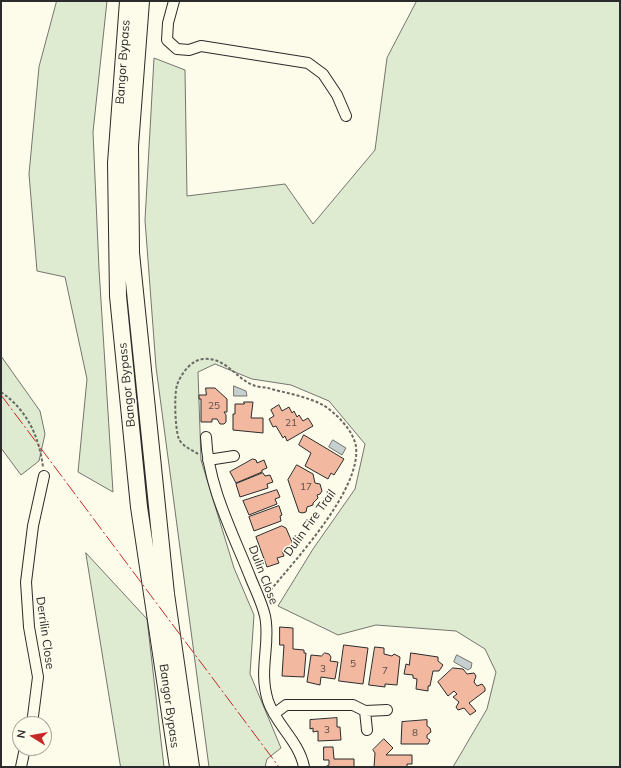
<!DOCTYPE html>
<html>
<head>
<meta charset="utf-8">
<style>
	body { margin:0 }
	#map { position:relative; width:621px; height:768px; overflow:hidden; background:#fdfbea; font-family:Mulish,sans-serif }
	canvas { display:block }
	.frame { position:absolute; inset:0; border:2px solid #2b2b2b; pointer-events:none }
	.north { position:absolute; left:12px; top:716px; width:40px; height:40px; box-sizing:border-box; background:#fdfbea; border:1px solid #a9a89e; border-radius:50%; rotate:281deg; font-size:11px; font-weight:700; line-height:16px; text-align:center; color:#2b2b2b }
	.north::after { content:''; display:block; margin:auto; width:14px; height:18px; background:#c62828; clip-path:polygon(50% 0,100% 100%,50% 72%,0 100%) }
</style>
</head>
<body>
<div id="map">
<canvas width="621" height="768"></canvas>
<div class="frame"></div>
<div class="north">N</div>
</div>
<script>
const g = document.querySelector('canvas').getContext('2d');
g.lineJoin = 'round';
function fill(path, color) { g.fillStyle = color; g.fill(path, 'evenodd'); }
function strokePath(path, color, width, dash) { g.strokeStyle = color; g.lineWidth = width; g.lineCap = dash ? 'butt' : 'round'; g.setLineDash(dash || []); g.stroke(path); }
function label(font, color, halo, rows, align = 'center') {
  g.font = font + ' Mulish,sans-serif'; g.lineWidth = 3; g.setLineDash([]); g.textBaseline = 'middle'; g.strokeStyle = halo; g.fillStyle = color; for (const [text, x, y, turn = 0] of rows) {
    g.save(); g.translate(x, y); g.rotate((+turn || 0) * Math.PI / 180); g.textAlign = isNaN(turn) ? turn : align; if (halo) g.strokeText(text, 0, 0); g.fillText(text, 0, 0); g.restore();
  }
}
const green = new Path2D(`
	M 57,1 L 107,1 L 93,132 L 99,269 L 113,492 L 78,472 L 87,379 L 65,277 L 37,271 L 29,174 L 39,67 Z
	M 417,1 L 620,1 L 620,767 L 453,767 L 487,709 L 496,672 L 485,649 L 456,631 L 376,625 L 338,635 L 278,606 L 313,549 L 355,489 L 365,444 L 329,401 L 291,385 L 252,379 L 215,364 L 198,372 L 201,460 L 234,568 L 254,615 L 250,674 L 281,748 L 267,759 L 265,767 L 209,767 L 156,367 L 145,220 L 154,58 L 185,70 L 187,196 L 285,184 L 313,224 L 375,150 L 387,58 Z
	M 1,356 L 40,411 L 45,434 L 39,461 L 21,475 L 1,448 Z
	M 86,553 L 147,619 L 164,767 L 121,767 Z`);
fill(green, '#deebd1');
strokePath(green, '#74746e', 1);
const water = new Path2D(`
	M 234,386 L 246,391 L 247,396 L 234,396 Z
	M 333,440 L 346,448 L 342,455 L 329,447 Z
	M 457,655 L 472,663 L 471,668 L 468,670 L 454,662 Z`);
fill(water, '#c7d0d0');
strokePath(water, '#74746e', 1);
const building = new Path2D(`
	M 206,388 L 215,388 L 227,399 L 227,412 L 224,412 L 226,415 L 226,422 L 224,424 L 220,424 L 217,419 L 212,419 L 212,422 L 201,422 L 201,399 L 199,399 L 199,395 L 206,395 Z
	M 244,402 L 253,402 L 251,418 L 263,418 L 263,433 L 233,430 L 233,414 L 235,414 L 235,404 L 244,404 Z
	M 279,405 L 282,411 L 289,407 L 292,413 L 294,411 L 297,417 L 299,415 L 303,421 L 308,418 L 313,426 L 287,441 L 285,436 L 283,438 L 276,426 L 273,427 L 269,419 L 274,416 L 271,410 Z
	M 304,435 L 344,459 L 334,475 L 331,473 L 328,479 L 305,466 L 311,453 L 299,445 Z
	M 253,459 L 256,460 L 257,463 L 264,460 L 267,468 L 262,470 L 262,472 L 236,483 L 230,472 Z
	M 297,465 L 313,474 L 315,483 L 320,484 L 322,491 L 320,494 L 317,495 L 318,498 L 313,503 L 313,505 L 307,507 L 306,512 L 302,513 L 299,512 L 288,480 Z
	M 263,473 L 265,476 L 270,475 L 273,482 L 267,484 L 268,488 L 240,497 L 236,484 Z
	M 277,490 L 280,497 L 275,499 L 277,504 L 249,515 L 243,501 Z
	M 279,506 L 282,515 L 280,516 L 281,521 L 254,531 L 249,517 Z
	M 282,526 L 286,528 L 292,542 L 291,545 L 282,551 L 284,556 L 277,558 L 279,563 L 267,567 L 256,537 Z
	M 280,627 L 293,628 L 293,649 L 304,650 L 304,653 L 306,653 L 304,677 L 282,676 L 284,645 L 280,645 Z
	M 344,645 L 368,648 L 363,684 L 339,681 Z
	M 375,647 L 384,648 L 384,654 L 392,656 L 394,654 L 400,657 L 397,685 L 385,684 L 385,687 L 369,685 Z
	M 325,653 L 329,654 L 331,657 L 330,661 L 338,662 L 335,679 L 321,677 L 320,685 L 307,682 L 311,655 L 321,656 Z
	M 411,653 L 438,657 L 438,661 L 443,665 L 439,671 L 433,671 L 430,686 L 428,686 L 428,691 L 416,689 L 417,679 L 413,678 L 413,675 L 404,674 L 406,664 L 409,665 Z
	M 453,668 L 463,669 L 467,674 L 474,673 L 476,676 L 474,682 L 477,686 L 482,684 L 485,688 L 485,691 L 469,703 L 476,711 L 470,715 L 464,708 L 458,710 L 456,707 L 459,702 L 453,697 L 457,694 L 454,691 L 448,696 L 438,682 Z
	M 337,718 L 337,727 L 340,727 L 341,740 L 318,741 L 318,731 L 313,732 L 313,728 L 310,729 L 310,720 Z
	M 427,720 L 427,726 L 430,728 L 431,732 L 427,735 L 427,738 L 430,740 L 428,744 L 401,744 L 402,722 Z
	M 384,739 L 393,748 L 386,755 L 412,755 L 412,764 L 407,764 L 407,767 L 374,767 L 375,753 L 373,750 Z
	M 324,747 L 333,747 L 334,759 L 354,759 L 354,767 L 325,767 L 329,765 L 329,760 L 324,760 Z`);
fill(building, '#f2b8a0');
strokePath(building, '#2b2b2b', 1);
const street = new Path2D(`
	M 174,1 L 168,23 L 167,40 L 177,49 L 189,50 L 201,46 L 308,63 L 323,74 L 337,95 L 346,116
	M 206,437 C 208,487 233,533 251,579 C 256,591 262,603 265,616 C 271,644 258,669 268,701 C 276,725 299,741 304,767
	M 208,460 L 234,456
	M 365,711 L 367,730
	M 274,714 L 286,705 L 353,705 L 365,711 L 387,710
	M 32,724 L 38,677 L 29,627 L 26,582 L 33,526 L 44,476
	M 21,767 L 25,748`);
const primary = new Path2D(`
	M 128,1 L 116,163 L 118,296 L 139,507 L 178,767
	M 141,1 L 130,146 L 131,253 L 166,594 L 191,767`);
strokePath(street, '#2b2b2b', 12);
strokePath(primary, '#2b2b2b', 18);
strokePath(new Path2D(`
	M 1,392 C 27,410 39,436 43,467
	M 198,454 C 192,450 182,446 179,439 C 175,430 174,395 177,385 C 181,374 191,360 203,359 C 226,357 235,378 253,385 C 257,387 263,387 268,388 C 285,393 306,396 323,405 C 336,413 354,431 356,447 C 361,490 295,560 269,592`), '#6a6964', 2, [3, 2]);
strokePath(street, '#fdfbea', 10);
strokePath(primary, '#fdfbea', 16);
strokePath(new Path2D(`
	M 1,395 L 279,767`), '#c62828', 1, [14, 3, 2, 3]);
label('10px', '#5d4e48', null, [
	["25",214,406],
	["21",291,423],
	["17",306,487],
	["5",353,664],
	["3",323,669],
	["7",385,671],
	["3",327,730],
	["8",415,733]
]);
label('12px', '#2b2b2b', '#fdfbea', [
	["Bangor Bypass",123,62,-86],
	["Bangor Bypass",127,385,-96],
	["Dulin Fire Trail",310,523,-54],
	["Dulin Close",263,575,69],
	["Derrilin Close",45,633,82],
	["Bangor Bypass",169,706,82]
]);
</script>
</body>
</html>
